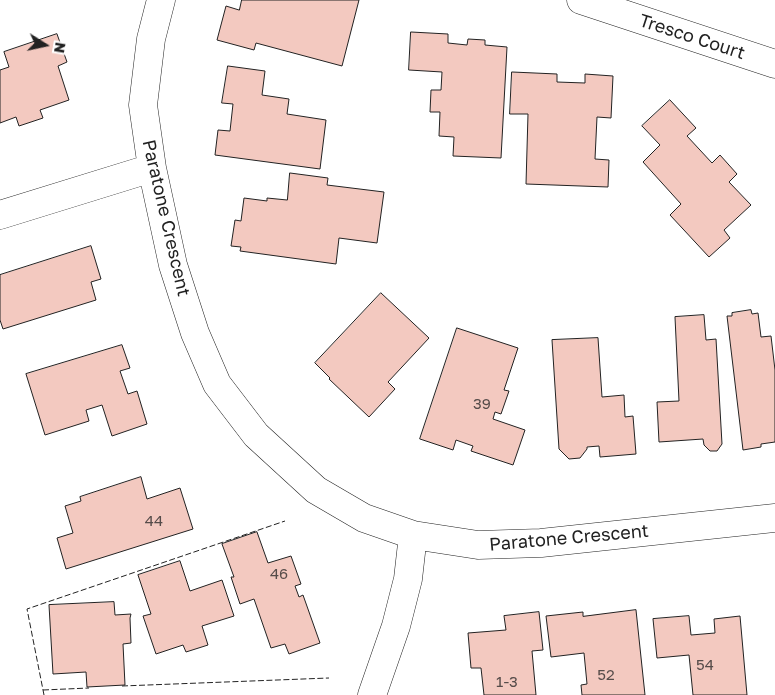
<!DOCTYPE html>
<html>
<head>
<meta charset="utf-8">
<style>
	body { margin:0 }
	#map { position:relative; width:775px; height:695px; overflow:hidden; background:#fff; font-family:"Golos Text",sans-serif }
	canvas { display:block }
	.north { position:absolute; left:20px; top:20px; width:50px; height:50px; -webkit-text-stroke:4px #fff; paint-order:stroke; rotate:100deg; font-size:14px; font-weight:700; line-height:20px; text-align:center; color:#222 }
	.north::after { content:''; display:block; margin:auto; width:18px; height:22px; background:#222; clip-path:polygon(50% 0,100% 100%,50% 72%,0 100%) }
</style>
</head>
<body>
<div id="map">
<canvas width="775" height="695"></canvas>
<div class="north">N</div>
</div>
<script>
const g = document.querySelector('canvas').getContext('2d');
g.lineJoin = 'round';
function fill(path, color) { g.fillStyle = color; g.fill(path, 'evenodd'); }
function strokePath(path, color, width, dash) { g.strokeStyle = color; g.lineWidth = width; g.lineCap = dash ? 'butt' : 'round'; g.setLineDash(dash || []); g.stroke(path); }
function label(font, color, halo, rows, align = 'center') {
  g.font = font + ' "Golos Text",sans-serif'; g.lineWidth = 4; g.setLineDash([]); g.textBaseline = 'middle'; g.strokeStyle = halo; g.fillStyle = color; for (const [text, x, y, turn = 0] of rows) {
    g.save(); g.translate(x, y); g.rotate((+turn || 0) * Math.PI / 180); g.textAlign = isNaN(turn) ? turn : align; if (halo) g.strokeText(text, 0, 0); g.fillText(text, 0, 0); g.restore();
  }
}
const building = new Path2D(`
	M 242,0 L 359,0 L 342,66 L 256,43 L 254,50 L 217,40 L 226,6 L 239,10 Z
	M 411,32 L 448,34 L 448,43 L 467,45 L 468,39 L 485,40 L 485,45 L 507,47 L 501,158 L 453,156 L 454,137 L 439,136 L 440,112 L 430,112 L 431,90 L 441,90 L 442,72 L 409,70 Z
	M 57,34 L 67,62 L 58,66 L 69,100 L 40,110 L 43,118 L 19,126 L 16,117 L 0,123 L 0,70 L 9,67 L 4,52 Z
	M 228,66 L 265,71 L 262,95 L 289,99 L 287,114 L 326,120 L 320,169 L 215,155 L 218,130 L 230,131 L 233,104 L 222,103 Z
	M 512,72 L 557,74 L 557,82 L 585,83 L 585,74 L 613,76 L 611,118 L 597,117 L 595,159 L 609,160 L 608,187 L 526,184 L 528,114 L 510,114 Z
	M 670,100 L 696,128 L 687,136 L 712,163 L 720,155 L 737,174 L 729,182 L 751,205 L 724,230 L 730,238 L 709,257 L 670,215 L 681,204 L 643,162 L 660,145 L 642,126 Z
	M 290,173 L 328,178 L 327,185 L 384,192 L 377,243 L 339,238 L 336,264 L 240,251 L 241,247 L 231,246 L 235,220 L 241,221 L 244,198 L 267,201 L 267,198 L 287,200 Z
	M 91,246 L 101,279 L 91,282 L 96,300 L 3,329 L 0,320 L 0,275 Z
	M 381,293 L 429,338 L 388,382 L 395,389 L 369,417 L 329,379 L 330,378 L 315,363 Z
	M 751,310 L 752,314 L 758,313 L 761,337 L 771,336 L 775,370 L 775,442 L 761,444 L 761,447 L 743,450 L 727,316 L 732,316 L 732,313 Z
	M 704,315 L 706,340 L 716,339 L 722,444 L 717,451 L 710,451 L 704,445 L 703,439 L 659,442 L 657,402 L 679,401 L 675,317 Z
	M 457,328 L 518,348 L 504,390 L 509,391 L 501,414 L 495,412 L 493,419 L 525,430 L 513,465 L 471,451 L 473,446 L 456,440 L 453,450 L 420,439 Z
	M 598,338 L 602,397 L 624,395 L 625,417 L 633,416 L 636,454 L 600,457 L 599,446 L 587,447 L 587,449 L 580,458 L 569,459 L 559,449 L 552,340 Z
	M 122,345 L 130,368 L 120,371 L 128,394 L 137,391 L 147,424 L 112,436 L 102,405 L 86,410 L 89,421 L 45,435 L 26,374 Z
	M 141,477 L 147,499 L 180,488 L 193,529 L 66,569 L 57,538 L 73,533 L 65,506 L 81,501 L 80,497 Z
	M 257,532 L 268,563 L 291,556 L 301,584 L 295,586 L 299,597 L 303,595 L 320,643 L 289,654 L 285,644 L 271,648 L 254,599 L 240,604 L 231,577 L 234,577 L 222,544 Z
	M 180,561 L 190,591 L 222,580 L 234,616 L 202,626 L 208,645 L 186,652 L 183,645 L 156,654 L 143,616 L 151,614 L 138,575 Z
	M 114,602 L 115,615 L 131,614 L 130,618 L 131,643 L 123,644 L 125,685 L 87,687 L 86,672 L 53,674 L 49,605 Z
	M 636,610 L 645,695 L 582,695 L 581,685 L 587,684 L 584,653 L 551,657 L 546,616 L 583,612 L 583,616 Z
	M 539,612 L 543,650 L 532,651 L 536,695 L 484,695 L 481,668 L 471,668 L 468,633 L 506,630 L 504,616 Z
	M 689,616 L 691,635 L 715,633 L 714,619 L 740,616 L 747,695 L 693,695 L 689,655 L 657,658 L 653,619 Z`);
fill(building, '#f3c9c0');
strokePath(building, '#222', 1);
const street = new Path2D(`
	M 161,0 L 151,39 L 143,105 L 152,168 L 173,265 L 195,333 L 217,384 L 256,435 L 316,490 L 364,518 L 413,535 L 478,545 L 541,543 L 775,518
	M 581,0 L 775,64
	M 0,215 L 152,168
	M 372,695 L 396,626 L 408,579 L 413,535`);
strokePath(street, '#222', 29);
strokePath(street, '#fff', 28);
strokePath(new Path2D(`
	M 122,686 L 329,678
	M 43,690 L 89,688
	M 44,695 L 27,609 L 285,521`), '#222', 1, [6, 2.5]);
label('15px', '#564c4a', null, [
	["39",482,404],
	["44",154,521],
	["46",279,574],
	["54",705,665],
	["52",606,675],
	["1-3",507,682]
]);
label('18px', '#222', '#fff', [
	["Tresco Court",692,37,18],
	["Paratone Crescent",166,218,77],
	["Paratone Crescent",569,538,-5]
]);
</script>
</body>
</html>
